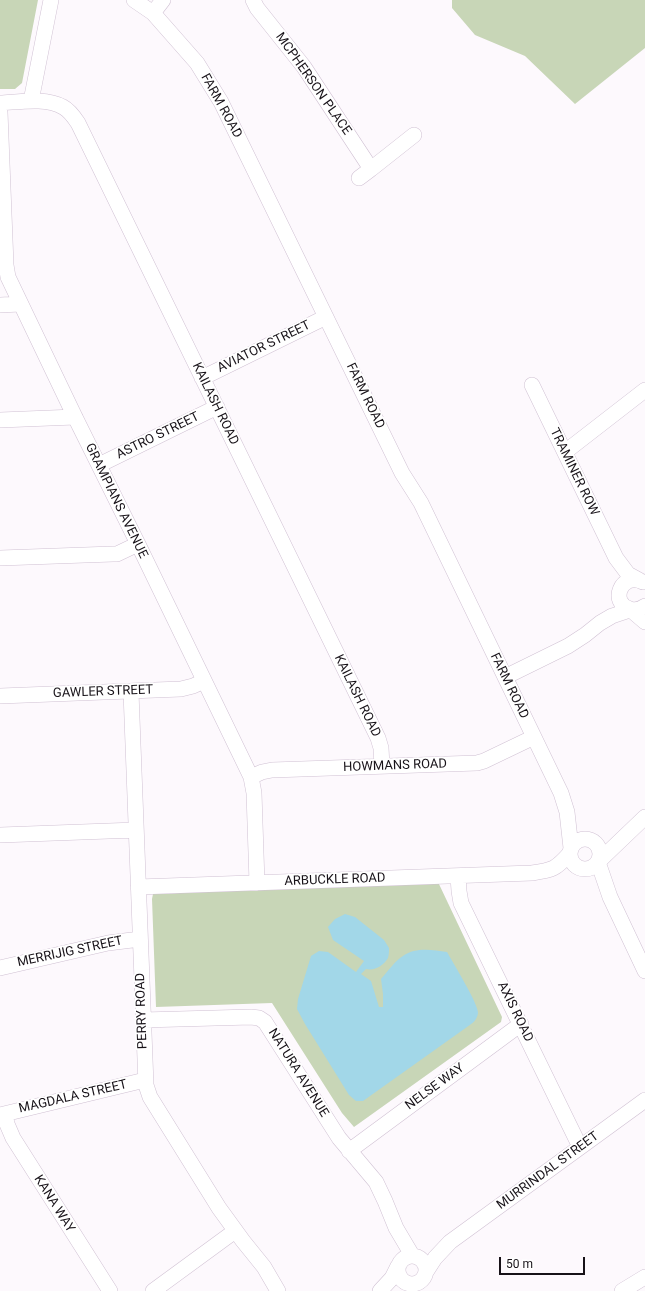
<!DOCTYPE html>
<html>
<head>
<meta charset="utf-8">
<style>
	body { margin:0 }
	#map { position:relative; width:645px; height:1291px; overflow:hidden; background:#fdf9fd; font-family:Roboto,sans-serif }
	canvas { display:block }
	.scale { position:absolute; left:499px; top:1257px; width:86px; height:18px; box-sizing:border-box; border:2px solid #171218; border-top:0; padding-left:5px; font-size:12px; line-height:14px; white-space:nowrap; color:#171218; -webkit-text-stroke:3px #fff; paint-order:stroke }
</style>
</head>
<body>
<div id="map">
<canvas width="645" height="1291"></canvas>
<div class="scale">50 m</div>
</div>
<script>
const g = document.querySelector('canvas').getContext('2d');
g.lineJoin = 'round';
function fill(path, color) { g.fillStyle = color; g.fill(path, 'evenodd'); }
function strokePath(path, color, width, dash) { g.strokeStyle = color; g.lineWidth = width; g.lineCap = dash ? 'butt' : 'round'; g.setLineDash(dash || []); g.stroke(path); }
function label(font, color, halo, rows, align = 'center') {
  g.font = font + ' Roboto,sans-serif'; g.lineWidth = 3.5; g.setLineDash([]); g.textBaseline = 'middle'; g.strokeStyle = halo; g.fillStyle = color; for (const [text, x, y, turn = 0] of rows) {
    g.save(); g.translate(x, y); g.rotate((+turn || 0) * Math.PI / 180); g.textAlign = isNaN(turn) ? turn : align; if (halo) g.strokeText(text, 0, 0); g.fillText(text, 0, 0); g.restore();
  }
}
fill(new Path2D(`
	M 0,0 L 38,0 L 22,83 L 15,89 L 0,89 Z
	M 452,0 L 645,0 L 645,48 L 575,104 L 525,56 L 475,35 L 452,8 Z
	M 438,882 L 502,1017 L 501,1022 L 354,1127 L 342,1113 L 272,1003 L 156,1007 L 152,899 L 153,894 Z`), '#c8d6b7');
fill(new Path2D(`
	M 345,914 L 355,917 L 384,940 L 389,948 C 389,951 389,955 388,958 C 383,966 375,971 366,969 L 361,974 L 371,981 L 379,1007 L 383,1007 L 383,994 L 381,979 C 388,971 395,961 403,956 C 416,947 432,950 447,952 C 452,961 479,1005 478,1013 C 477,1020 473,1023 467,1027 L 363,1101 L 356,1101 L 349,1095 L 305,1024 L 297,1009 L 298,999 L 311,956 L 319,951 L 328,952 L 356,972 L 364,961 L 333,940 L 328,927 L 335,919 Z`), '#a2d7e8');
const minor = new Path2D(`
	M 134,0 L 153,13 L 197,63 L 221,102 L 402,473 L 421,503 L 561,793 L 567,812 L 571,848
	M 253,0 L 257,8 L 304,67 L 371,169
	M 153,13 L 163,0
	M 31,101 L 51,0
	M 0,103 C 19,102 46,97 63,107 C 69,110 74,117 78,123 L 378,738 L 381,748 L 382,766
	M 0,112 L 6,265 L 8,277 L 75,417 L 138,544 L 251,777 L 254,793 L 257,883
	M 359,178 L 371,169 L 414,135
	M 0,305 L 20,304
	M 202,378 L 326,317
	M 532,385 L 616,558 L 628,574 L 639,580
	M 0,420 L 75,417
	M 565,452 L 645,390
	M 99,465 L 217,407
	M 0,558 L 113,554 L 117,554 L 138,544
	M 643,582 C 621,571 609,603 630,609 C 636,611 641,609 645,606
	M 631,610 L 645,622
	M 505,677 L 568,646 L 585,635 L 600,623 L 612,616 L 630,610
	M 131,692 L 146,1085 L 150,1097 L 219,1208 L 243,1241 L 264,1267 L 278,1291
	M 0,696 L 181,689 L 193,686 L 204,681
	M 251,777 L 262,772 L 272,770 L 477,763 L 484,761 L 534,737
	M 0,835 L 136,830
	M570 854a15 15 0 1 1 30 0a15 15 0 1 1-30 0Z
	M 599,861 L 645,817
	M 598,862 L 610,897 L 645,971
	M 458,876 L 459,891 L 461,903 L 580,1147
	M 138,887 L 532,873 C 553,870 556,869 570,853
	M 0,968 L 108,943 L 140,939
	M 143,1020 L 251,1017 L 259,1018 L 265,1022 L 339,1138 L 376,1182 L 385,1201 L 396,1228 L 412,1255
	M 5,1114 L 7,1124 L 13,1138 L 110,1291
	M 0,1115 L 145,1080
	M 349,1151 L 521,1024
	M398 1270a14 14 0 1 1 28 0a14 14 0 1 1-28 0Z
	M 426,1272 L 435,1258 L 450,1242 L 645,1100
	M 153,1291 L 235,1231
	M 380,1291 L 392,1278 L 398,1266
	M 622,1291 L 645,1277`);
strokePath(minor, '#d0c1d3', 16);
strokePath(minor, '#fff', 15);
label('13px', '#171218', '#fff', [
	["MCPHERSON PLACE",313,84,55],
	["FARM ROAD",221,106,61],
	["AVIATOR STREET",264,347,-26],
	["FARM ROAD",365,396,64],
	["KAILASH ROAD",215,404,64],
	["ASTRO STREET",158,436,-26],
	["TRAMINER ROW",574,472,64],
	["GRAMPIANS AVENUE",116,501,64],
	["FARM ROAD",509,686,64],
	["GAWLER STREET",103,692,-2],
	["KAILASH ROAD",357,696,64],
	["HOWMANS ROAD",395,766,-2],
	["ARBUCKLE ROAD",335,880,-2],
	["MERRIJIG STREET",70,952,-12],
	["PERRY ROAD",142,1011,-92],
	["AXIS ROAD",515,1012,64],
	["NATURA AVENUE",298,1073,58],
	["NELSE WAY",435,1087,-36],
	["MAGDALA STREET",73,1097,-13],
	["MURRINDAL STREET",548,1171,-36],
	["KANA WAY",54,1204,58]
]);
</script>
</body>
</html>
